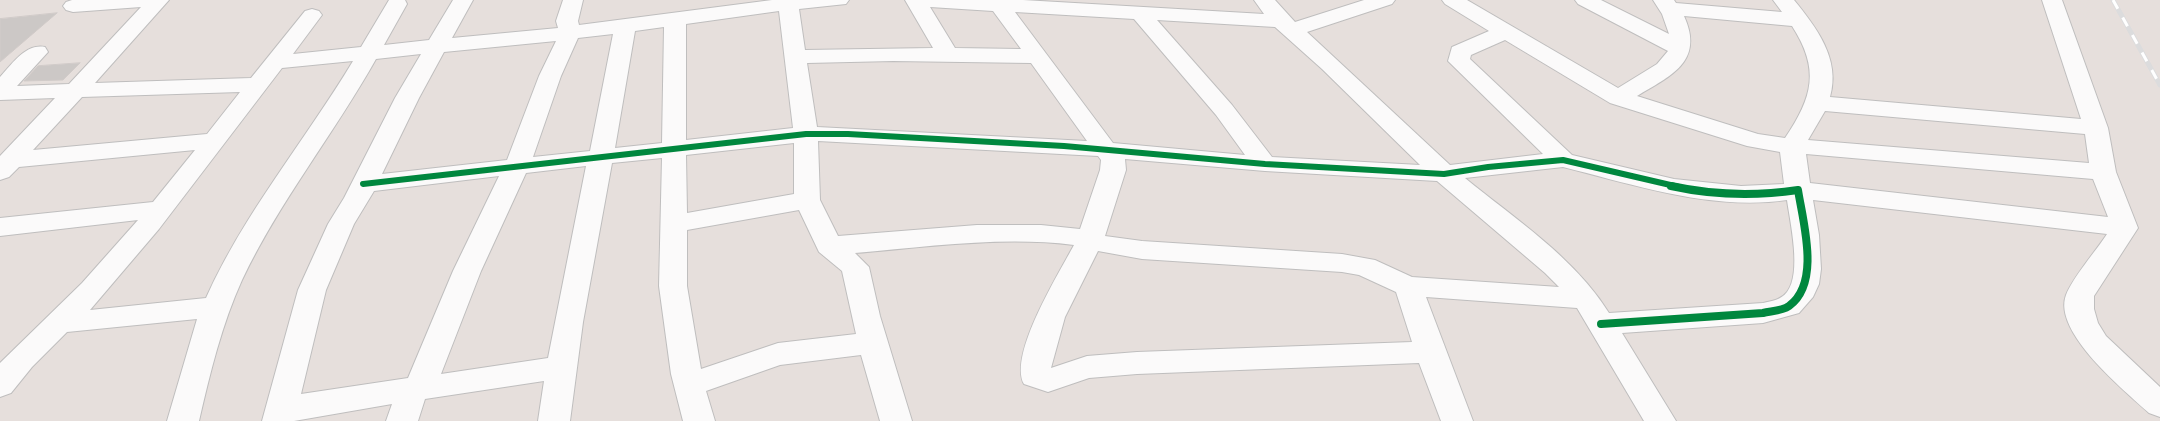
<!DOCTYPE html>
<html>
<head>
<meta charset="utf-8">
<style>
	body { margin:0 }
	canvas { display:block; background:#e6dfdc }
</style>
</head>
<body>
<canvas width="2160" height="421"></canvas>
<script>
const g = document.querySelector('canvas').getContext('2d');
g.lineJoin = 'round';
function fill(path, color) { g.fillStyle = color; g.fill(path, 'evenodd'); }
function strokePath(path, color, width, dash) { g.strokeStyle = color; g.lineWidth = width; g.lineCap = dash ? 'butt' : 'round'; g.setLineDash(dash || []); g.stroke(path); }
const building = new Path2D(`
	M 57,13 L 0,62 L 0,19 Z
	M 80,63 L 63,80 L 24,81 L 38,66 Z`);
fill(building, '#ccc8c6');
strokePath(building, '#d1cbc9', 1);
const minor = new Path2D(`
	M 72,0 L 169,0 L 95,83 L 251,78 L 305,11 L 312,9 L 319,11 L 322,15 L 293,54 L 361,47 L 389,0 L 405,0 L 407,4 L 384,45 L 429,40 L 453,0 L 473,0 L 452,38 L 558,28 L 556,21 L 563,0 L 583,0 L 578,21 L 579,25 L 772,0 L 849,0 L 846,4 L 799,9 L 805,50 L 933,48 L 905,0 L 1023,0 L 1264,14 L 1254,0 L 1275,0 L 1295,22 L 1364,0 L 1395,0 L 1392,4 L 1307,32 L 1450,165 L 1543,154 L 1448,61 L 1452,47 L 1489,31 L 1445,4 L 1442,0 L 1467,0 L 1618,88 L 1657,64 L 1668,51 L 1578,4 L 1575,0 L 1601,0 L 1669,34 L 1662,14 L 1653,0 L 1674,0 L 1676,3 L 1782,12 L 1773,0 L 1794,0 C 1816,27 1841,59 1830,97 L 2081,119 L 2042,0 L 2062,0 L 2108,128 L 2116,172 L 2138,228 L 2094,296 L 2094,309 L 2098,323 L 2106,336 L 2160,387 L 2160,417 L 2149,413 C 2125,391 2052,332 2066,295 C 2073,277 2096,251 2107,234 L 1813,200 L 1819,235 L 1821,269 L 1819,284 L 1813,297 L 1799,313 L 1763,323 L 1622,333 L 1676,421 L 1644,421 L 1577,308 L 1426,297 L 1473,421 L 1441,421 L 1419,363 L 1137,374 L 1089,378 L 1048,392 L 1024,384 C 1008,355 1059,273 1074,245 C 1002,236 927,247 855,253 L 869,267 L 880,316 L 912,421 L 880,421 L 861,355 L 780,365 L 706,391 L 715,421 L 683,421 L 671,374 L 659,286 L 662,158 L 612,163 L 583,322 L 570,421 L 538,421 L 544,381 L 425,399 L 418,421 L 386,421 L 392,404 L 294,421 L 262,421 L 298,290 L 328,224 L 344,198 L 395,98 L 421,54 L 376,59 C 334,134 279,202 242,280 C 222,324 210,373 199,421 L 167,421 L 197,319 L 67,332 L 32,367 L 11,393 L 0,397 L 0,363 L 82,283 L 138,220 L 0,236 L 0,218 L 153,202 L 195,150 L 19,167 L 9,177 L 0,180 L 0,156 L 55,98 L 0,100 L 0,77 C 12,64 26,43 45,47 L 48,52 L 17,86 L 69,84 L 141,7 L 73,12 L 66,10 L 63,6 L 66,2 ZM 930,7 L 993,11 L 1021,49 L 955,48 ZM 779,11 L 793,128 L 686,140 L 686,24 ZM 1015,12 L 1134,19 L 1216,115 L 1245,155 L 1113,143 ZM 1684,16 L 1792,26 C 1820,69 1813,97 1785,138 L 1758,134 L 1637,96 C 1670,76 1705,62 1684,16 ZM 1157,20 L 1275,27 L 1322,69 L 1420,165 L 1272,157 L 1232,105 ZM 664,27 L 662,143 L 615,148 L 635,31 ZM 613,34 L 590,151 L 533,157 L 561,76 L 578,38 ZM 1505,40 L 1610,103 L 1747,146 L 1780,152 L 1784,184 L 1741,186 L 1674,179 L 1572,155 L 1470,59 L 1471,55 ZM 556,41 L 539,76 L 507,160 L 382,174 L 419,98 L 444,52 ZM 353,61 C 305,141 244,213 206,298 L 90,310 L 159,229 L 282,68 ZM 893,61 L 1031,63 L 1087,141 L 817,127 L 807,63 ZM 240,92 L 207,134 L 33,150 L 82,97 ZM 1825,111 L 2085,134 L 2089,163 L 1808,140 ZM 818,141 L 1098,156 L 1101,160 L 1100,170 L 1080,229 L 1041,225 L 977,225 L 838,236 L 820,200 ZM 794,143 L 794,194 L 687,213 L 686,155 ZM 1806,154 L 2093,179 L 2108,217 L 1810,183 ZM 1125,159 L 1265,171 L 1437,181 L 1545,273 L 1559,287 L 1412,277 L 1375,260 L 1342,254 L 1142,241 L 1105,236 L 1126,170 ZM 586,166 L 548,358 L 441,374 L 481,271 L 526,173 ZM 1563,167 C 1635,185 1712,211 1787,200 C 1790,222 1802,273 1787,292 C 1781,300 1772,301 1763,303 L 1609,313 C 1574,257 1515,219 1465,178 ZM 499,176 L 453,271 L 408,378 L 301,394 L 326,290 L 354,224 L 374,191 ZM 799,210 L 819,252 L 842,271 L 856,334 L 778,343 L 701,369 L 687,286 L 687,230 ZM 1098,251 L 1142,259 L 1342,272 L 1359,275 L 1396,292 L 1412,342 L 1137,352 L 1087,356 L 1051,368 L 1065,317 Z`);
strokePath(minor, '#bfbebe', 2);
fill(minor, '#fbfafa');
const rail = new Path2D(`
	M 2113,0 L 2160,85`);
strokePath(rail, '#dcdcdd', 5);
strokePath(rail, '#fff', 3, [10]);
strokePath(new Path2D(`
	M 363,184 L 806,134 L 848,134 L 1064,146 L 1265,164 L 1444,174 L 1488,167 L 1563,160 L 1679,187`), '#00873e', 6);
strokePath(new Path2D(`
	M 1601,324 L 1763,313 C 1771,311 1782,311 1789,306 C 1821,283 1803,222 1798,190 C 1757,196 1712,195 1671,186`), '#00873e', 8);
</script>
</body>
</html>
